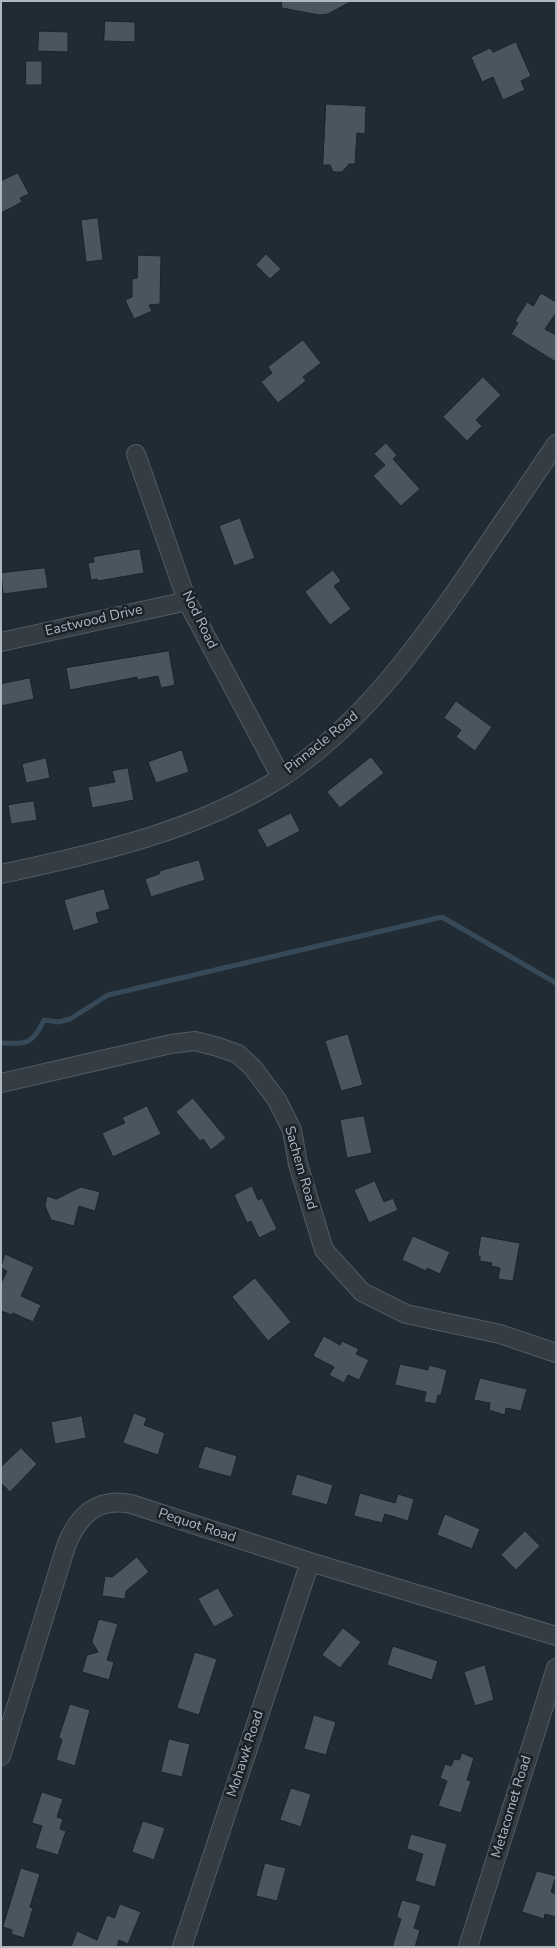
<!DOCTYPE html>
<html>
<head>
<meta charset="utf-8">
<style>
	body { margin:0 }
	#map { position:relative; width:557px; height:1948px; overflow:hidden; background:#212b33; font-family:"Nunito Sans",sans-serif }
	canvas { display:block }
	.frame { position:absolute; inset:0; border:2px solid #aeb8c1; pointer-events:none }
</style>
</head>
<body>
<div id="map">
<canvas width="557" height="1948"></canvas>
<div class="frame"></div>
</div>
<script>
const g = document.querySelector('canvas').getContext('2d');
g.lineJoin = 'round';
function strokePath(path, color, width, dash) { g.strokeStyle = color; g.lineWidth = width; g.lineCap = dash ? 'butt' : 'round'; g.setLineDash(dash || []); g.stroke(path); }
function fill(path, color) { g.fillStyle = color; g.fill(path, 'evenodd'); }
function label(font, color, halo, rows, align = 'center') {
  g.font = font + ' "Nunito Sans",sans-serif'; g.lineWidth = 5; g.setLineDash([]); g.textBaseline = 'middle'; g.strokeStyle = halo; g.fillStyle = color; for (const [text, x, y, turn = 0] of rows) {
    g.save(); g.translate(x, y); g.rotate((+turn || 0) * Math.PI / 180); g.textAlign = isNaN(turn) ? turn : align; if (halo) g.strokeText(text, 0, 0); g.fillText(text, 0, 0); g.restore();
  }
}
strokePath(new Path2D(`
	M 1,1043 C 27,1044 32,1045 44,1020 L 58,1022 L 70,1019 L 108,995 L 442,917 L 556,983`), '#364959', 5);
const building = new Path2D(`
	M 282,1 L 352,1 L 328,14 L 319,15 L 282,8 Z
	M 105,21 L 135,22 L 135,42 L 104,41 Z
	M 39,31 L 68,32 L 68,52 L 38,51 Z
	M 516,42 L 531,76 L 521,81 L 525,90 L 503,100 L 493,77 L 482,82 L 471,57 L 490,48 L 493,52 Z
	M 26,61 L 42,61 L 42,85 L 26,85 Z
	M 326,104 L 366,106 L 365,134 L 357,133 L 355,164 L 349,164 L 342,172 L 333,172 L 330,165 L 323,165 Z
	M 18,173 L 29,194 L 20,198 L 22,202 L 1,213 L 1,181 Z
	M 98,218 L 103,260 L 86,262 L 81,220 Z
	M 266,254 L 281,269 L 270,279 L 256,265 Z
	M 138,255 L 161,256 L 160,304 L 149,305 L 152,311 L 134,319 L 125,300 L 132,297 L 132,279 L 137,278 Z
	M 541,293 L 556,302 L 556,313 L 545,329 L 556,335 L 556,362 L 511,334 L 518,323 L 515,321 L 527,302 L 533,306 Z
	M 303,340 L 321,363 L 303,377 L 306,381 L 278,403 L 261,382 L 272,373 L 268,367 Z
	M 483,377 L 501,395 L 476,420 L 482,426 L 467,441 L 443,417 Z
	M 386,443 L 397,455 L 393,459 L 420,489 L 401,506 L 373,476 L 385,465 L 374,454 Z
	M 240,518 L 255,558 L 234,566 L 219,526 Z
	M 140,549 L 144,573 L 98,581 L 97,579 L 91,580 L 88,563 L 94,562 L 93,557 Z
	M 45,568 L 48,588 L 3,594 L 1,573 Z
	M 333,570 L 341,581 L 334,586 L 351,609 L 330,625 L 305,592 Z
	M 169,651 L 175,685 L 161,688 L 158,676 L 137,680 L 137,677 L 70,690 L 66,668 Z
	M 30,678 L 34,699 L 1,706 L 1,684 Z
	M 456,701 L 492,727 L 475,751 L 456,737 L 461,730 L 444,718 Z
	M 182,750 L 189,772 L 156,783 L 148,762 Z
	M 371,757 L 384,773 L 340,808 L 327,792 Z
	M 46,758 L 50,778 L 26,783 L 22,764 Z
	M 128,768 L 134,800 L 92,808 L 88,787 L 115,782 L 112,771 Z
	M 34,801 L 37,820 L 11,824 L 8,805 Z
	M 291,813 L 300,831 L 267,848 L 257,830 Z
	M 199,860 L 205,880 L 151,897 L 145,879 L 159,874 L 160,871 Z
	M 104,889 L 110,909 L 96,913 L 99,923 L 73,931 L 64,900 Z
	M 348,1034 L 363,1085 L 341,1091 L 325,1041 Z
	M 193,1098 L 226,1138 L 211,1150 L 203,1139 L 200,1141 L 176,1112 Z
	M 147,1106 L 161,1134 L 113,1157 L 102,1133 L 125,1123 L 122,1118 Z
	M 364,1116 L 372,1153 L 347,1158 L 340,1120 Z
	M 375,1181 L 384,1202 L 393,1198 L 398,1210 L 369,1223 L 354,1190 Z
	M 252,1186 L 258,1200 L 262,1198 L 277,1229 L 259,1238 L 251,1221 L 247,1223 L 234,1195 Z
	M 81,1187 L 100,1192 L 95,1211 L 79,1206 L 74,1226 L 51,1220 L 45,1206 L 47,1196 L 56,1199 Z
	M 413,1236 L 450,1252 L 440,1274 L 427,1268 L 426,1271 L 402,1260 Z
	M 481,1236 L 520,1243 L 513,1281 L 498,1279 L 500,1268 L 491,1266 L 492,1263 L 480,1261 L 480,1256 L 478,1256 Z
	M 5,1254 L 34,1267 L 21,1296 L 41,1305 L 33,1322 L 13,1313 L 12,1315 L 1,1311 L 1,1283 L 7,1271 L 1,1268 Z
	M 255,1278 L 291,1322 L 268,1341 L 232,1297 Z
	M 324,1336 L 340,1345 L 342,1341 L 359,1349 L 356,1354 L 369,1360 L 359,1380 L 348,1375 L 344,1383 L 329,1375 L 334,1367 L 313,1356 Z
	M 400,1364 L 428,1370 L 429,1365 L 447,1370 L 441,1395 L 438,1395 L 436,1404 L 424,1402 L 426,1392 L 395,1385 Z
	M 480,1378 L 527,1389 L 521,1411 L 506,1408 L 505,1415 L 489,1410 L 490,1403 L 474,1400 Z
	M 134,1413 L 147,1418 L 144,1425 L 165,1433 L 158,1455 L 123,1443 Z
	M 82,1416 L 86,1438 L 55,1444 L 51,1422 Z
	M 205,1446 L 237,1456 L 231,1477 L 198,1468 Z
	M 21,1448 L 37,1464 L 10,1492 L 1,1483 L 1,1467 Z
	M 297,1474 L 333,1485 L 327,1505 L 291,1495 Z
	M 360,1493 L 395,1503 L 398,1494 L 414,1499 L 408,1521 L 385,1514 L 382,1523 L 354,1516 Z
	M 445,1514 L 480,1529 L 472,1549 L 437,1535 Z
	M 525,1531 L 540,1546 L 516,1570 L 501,1555 Z
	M 137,1557 L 149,1572 L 126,1591 L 125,1599 L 102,1596 L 105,1576 L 112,1577 Z
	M 218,1588 L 234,1616 L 214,1627 L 198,1599 Z
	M 99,1619 L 118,1624 L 107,1660 L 114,1662 L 109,1680 L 82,1672 L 87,1655 L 98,1652 L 92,1642 Z
	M 343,1628 L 361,1642 L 340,1668 L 322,1655 Z
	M 393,1646 L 438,1661 L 432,1680 L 387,1665 Z
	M 195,1652 L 217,1659 L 199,1715 L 177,1708 Z
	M 485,1665 L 494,1700 L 475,1706 L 464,1672 Z
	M 70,1704 L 90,1710 L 75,1766 L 56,1760 L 62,1740 L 59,1737 Z
	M 314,1715 L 336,1722 L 326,1755 L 304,1749 Z
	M 169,1739 L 190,1744 L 182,1777 L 161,1772 Z
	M 462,1753 L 474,1758 L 467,1780 L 471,1781 L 461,1813 L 438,1806 L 447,1781 L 440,1778 L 445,1764 L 451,1766 L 454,1759 L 459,1760 Z
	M 291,1788 L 311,1794 L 301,1827 L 280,1820 Z
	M 42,1792 L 63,1799 L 57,1817 L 63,1819 L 60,1829 L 66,1831 L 58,1855 L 35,1848 L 42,1826 L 32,1823 Z
	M 143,1821 L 165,1828 L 154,1860 L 132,1852 Z
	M 411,1834 L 447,1844 L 435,1887 L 415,1881 L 423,1854 L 407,1849 Z
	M 265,1863 L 286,1868 L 277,1901 L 256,1896 Z
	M 21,1868 L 40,1874 L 30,1907 L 33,1908 L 24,1938 L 11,1934 L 12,1930 L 3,1927 Z
	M 537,1871 L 556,1876 L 551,1892 L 556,1894 L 556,1917 L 545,1914 L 544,1919 L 522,1912 Z
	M 402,1900 L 421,1905 L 414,1928 L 420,1930 L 415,1947 L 392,1947 L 401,1919 L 397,1917 Z
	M 120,1904 L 141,1912 L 128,1944 L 119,1940 L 117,1947 L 71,1947 L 77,1931 L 97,1940 L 107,1915 L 114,1918 Z`);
fill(building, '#4a555f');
strokePath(building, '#1c242b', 1);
const street = new Path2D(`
	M 136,454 L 187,601 L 281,777
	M 1,642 L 187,601
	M 1,874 C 97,853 198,831 282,777 C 359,726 413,653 465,578 C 495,533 526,489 556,444
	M 1,1083 L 171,1044 L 195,1041 L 218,1047 L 238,1054 L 253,1068 L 277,1100 L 292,1130 L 298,1164 L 324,1250 L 362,1292 L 406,1314 L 500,1334 L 556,1353
	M 1,1756 L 66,1546 C 78,1516 96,1497 131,1504 L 310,1562 L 556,1636
	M 182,1947 L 310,1562
	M 468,1947 L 556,1668`);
strokePath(street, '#525b62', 20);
strokePath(street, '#343d44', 18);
label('14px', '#aeb8c1', '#1a2229', [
	["Nod Road",199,620,64],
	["Eastwood Drive",94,621,-13],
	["Pinnacle Road",322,743,-39],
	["Sachem Road",300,1168,74],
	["Pequot Road",197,1526,18],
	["Mohawk Road",246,1754,-72],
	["Metacomet Road",512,1807,-73]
]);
</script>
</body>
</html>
